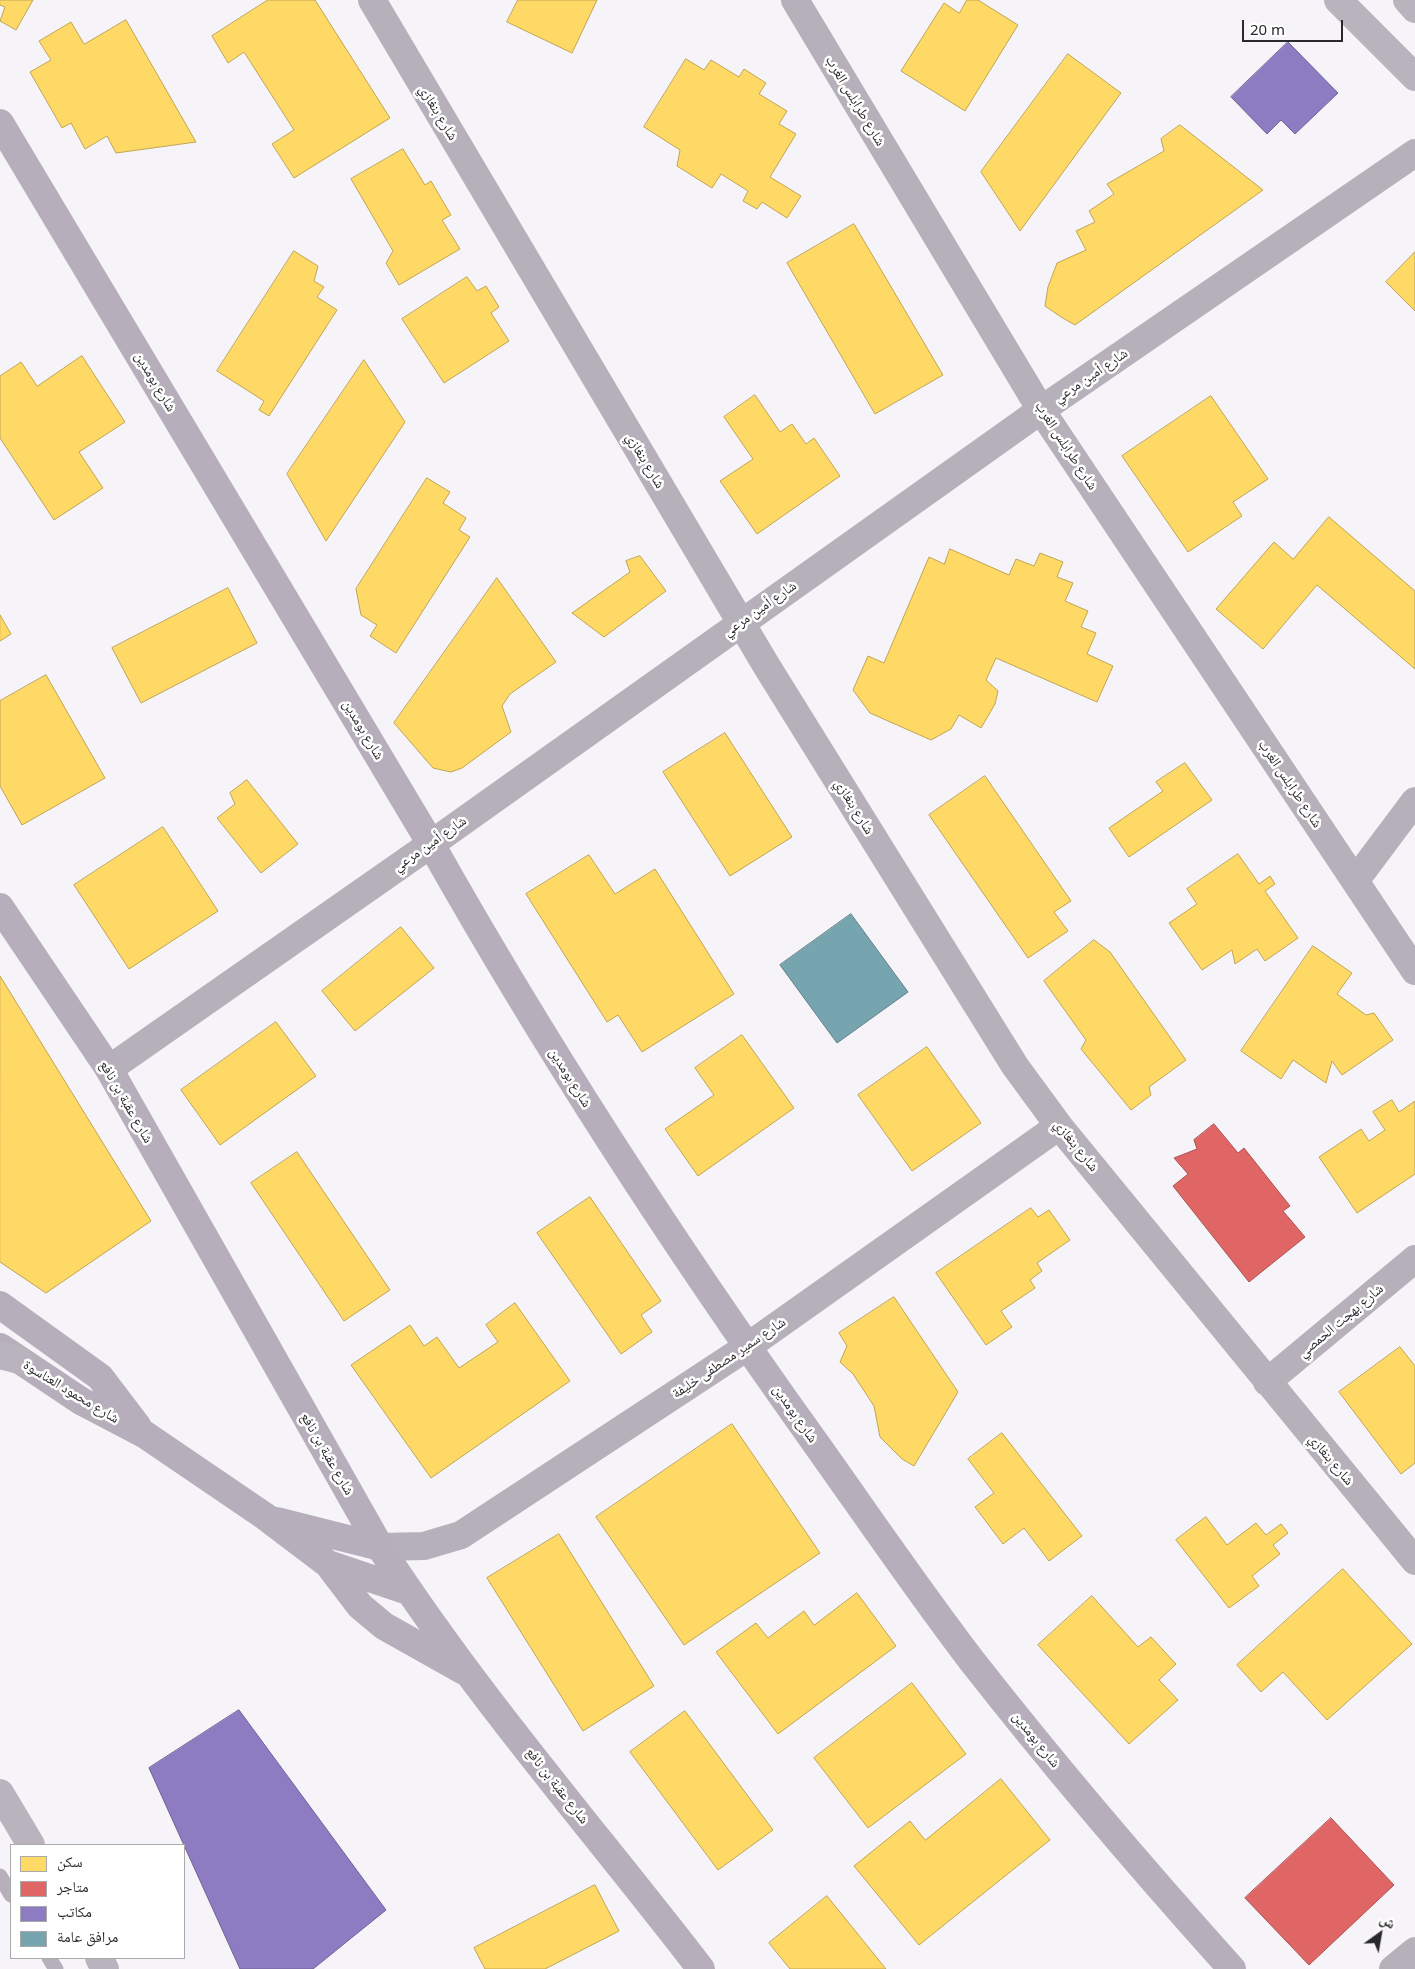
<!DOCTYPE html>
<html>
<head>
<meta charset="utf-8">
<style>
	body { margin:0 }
	#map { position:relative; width:1415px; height:1969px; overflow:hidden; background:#f7f4f9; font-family:"Noto Sans","Noto Naskh Arabic",sans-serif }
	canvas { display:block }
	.legend { position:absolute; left:10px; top:1844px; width:175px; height:115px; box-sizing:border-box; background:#fff; border:1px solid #a9a9aa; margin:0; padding:6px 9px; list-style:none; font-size:15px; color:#29282b }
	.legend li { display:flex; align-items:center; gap:10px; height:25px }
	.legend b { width:25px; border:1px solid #a9a9aa }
	.north { position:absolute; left:1355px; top:1909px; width:50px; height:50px; -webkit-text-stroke:4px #fff; paint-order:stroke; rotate:32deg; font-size:14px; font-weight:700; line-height:20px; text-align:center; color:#29282b }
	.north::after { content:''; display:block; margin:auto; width:18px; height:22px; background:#29282b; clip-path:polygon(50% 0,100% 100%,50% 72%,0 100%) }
	.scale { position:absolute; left:1242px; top:20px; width:101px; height:22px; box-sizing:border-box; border:2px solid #29282b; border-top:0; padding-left:6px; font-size:15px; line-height:18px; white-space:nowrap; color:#29282b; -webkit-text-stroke:4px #fff; paint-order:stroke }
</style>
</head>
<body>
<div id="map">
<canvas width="1415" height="1969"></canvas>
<ul class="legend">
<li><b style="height:14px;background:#ffd966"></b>سكن</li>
<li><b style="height:14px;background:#e06666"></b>متاجر</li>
<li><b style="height:14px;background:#8e7cc3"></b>مكاتب</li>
<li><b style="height:14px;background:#76a5af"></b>مرافق عامة</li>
</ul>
<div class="north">ش</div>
<div class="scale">20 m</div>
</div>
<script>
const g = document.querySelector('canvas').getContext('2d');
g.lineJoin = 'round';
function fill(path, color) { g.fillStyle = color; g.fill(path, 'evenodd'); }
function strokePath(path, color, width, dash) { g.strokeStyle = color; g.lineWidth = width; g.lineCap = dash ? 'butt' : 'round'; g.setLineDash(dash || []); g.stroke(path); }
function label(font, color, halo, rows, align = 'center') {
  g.font = font + ' "Noto Sans","Noto Naskh Arabic",sans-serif'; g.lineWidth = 5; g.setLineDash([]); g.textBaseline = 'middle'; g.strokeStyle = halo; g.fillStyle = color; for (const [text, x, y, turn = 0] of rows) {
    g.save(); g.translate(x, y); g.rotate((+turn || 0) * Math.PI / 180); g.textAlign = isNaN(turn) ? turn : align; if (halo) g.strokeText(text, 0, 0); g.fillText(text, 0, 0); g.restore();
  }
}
const homes = new Path2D(`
	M 0,0 L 33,0 L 16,30 L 0,21 L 5,7 L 0,5 Z
	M 268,0 L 315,0 L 390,118 L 294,178 L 272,144 L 294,130 L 244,52 L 228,63 L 212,36 Z
	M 518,0 L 597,0 L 572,53 L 507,22 Z
	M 967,0 L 978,0 L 1018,25 L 965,111 L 901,71 L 944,3 L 959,13 Z
	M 126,20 L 196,142 L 116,153 L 107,136 L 85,149 L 71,123 L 62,128 L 30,72 L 51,60 L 39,41 L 71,22 L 84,44 Z
	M 1068,54 L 1121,93 L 1020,231 L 981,172 Z
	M 686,59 L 704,70 L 711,60 L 739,77 L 744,69 L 766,83 L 759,94 L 787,111 L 779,124 L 796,134 L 770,177 L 801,196 L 787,218 L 762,202 L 757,209 L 743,201 L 748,191 L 721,174 L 712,188 L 677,166 L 680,150 L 644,127 Z
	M 1180,125 L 1263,190 L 1075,325 L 1061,317 L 1045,306 L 1048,287 L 1057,263 L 1086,250 L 1076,231 L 1095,222 L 1089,211 L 1114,194 L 1107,184 L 1164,151 L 1161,139 Z
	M 403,149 L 425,185 L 431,181 L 451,215 L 442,220 L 460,249 L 399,285 L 386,263 L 393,251 L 351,179 Z
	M 854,224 L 943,375 L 875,414 L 787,263 Z
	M 294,251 L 318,266 L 314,281 L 324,287 L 317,297 L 337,310 L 269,416 L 259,410 L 264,401 L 217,371 Z
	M 1415,252 L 1415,311 L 1386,282 Z
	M 467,277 L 477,291 L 486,286 L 499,307 L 491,313 L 509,341 L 444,383 L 402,319 Z
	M 82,356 L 125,422 L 79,452 L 103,488 L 54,520 L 0,438 L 0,376 L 21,362 L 37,386 Z
	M 364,360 L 405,422 L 326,541 L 287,474 Z
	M 755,395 L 780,432 L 792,424 L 806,444 L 814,438 L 840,476 L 757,534 L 720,481 L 753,459 L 724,417 Z
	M 1211,396 L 1268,479 L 1233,502 L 1242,516 L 1188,552 L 1122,456 Z
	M 427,478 L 450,492 L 443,503 L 466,518 L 459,530 L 470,537 L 396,653 L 370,636 L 377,625 L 361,615 L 356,589 Z
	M 1329,517 L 1415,591 L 1415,669 L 1317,585 L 1263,649 L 1216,609 L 1274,542 L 1293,559 Z
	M 950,549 L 1009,575 L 1016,559 L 1034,566 L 1040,553 L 1063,562 L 1057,577 L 1073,583 L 1065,601 L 1088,611 L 1081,627 L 1096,633 L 1087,654 L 1113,666 L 1097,702 L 996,658 L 986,680 L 998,691 L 995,704 L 981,728 L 959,715 L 951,729 L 931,740 L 870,713 L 853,690 L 868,656 L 884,663 L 929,557 L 944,564 Z
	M 640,556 L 666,591 L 604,637 L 572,613 L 630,572 L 626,561 Z
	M 497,578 L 556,662 L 510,694 L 502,706 L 511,732 L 462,768 L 451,772 L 433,768 L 394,723 Z
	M 228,588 L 257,643 L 141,703 L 112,648 Z
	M 0,615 L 11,634 L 0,641 Z
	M 46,675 L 105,778 L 22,825 L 0,786 L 0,701 Z
	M 725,733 L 792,837 L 730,876 L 663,772 Z
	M 1185,763 L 1212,800 L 1129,857 L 1109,828 L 1163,791 L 1156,782 Z
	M 985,776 L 1071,901 L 1054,912 L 1068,931 L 1028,958 L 929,815 Z
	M 247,780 L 298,844 L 261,873 L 217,818 L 235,804 L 230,793 Z
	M 163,827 L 218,911 L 129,969 L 74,885 Z
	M 1238,854 L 1259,884 L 1270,876 L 1275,884 L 1265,891 L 1298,938 L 1265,961 L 1257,949 L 1235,964 L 1232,950 L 1202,970 L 1169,923 L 1197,904 L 1187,889 Z
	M 589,855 L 615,894 L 655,869 L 734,994 L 642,1052 L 618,1015 L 607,1022 L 526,894 Z
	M 401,927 L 434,968 L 355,1031 L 322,991 Z
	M 1094,940 L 1110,952 L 1186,1060 L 1149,1087 L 1151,1095 L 1131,1110 L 1081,1049 L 1086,1040 L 1044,981 Z
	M 1313,946 L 1352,973 L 1337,994 L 1366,1015 L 1374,1013 L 1393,1040 L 1342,1075 L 1332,1061 L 1326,1083 L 1293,1060 L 1281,1079 L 1241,1051 Z
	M 0,976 L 151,1221 L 46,1293 L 0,1262 Z
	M 276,1022 L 316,1076 L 220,1145 L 181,1090 Z
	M 742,1035 L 794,1108 L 698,1176 L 665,1129 L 714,1095 L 695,1068 Z
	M 927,1047 L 981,1123 L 912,1171 L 858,1095 Z
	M 1392,1100 L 1399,1112 L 1415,1101 L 1415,1174 L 1357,1213 L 1319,1157 L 1361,1129 L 1369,1141 L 1385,1130 L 1373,1112 Z
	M 297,1152 L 390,1290 L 344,1321 L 251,1183 Z
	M 590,1197 L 661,1301 L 641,1315 L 652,1332 L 621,1354 L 537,1233 Z
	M 1031,1208 L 1038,1217 L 1049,1210 L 1070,1240 L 1037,1263 L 1042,1271 L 1030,1280 L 1035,1288 L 1001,1311 L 1012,1327 L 986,1345 L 936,1273 Z
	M 894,1297 L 958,1392 L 914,1466 L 902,1459 L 880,1437 L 874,1406 L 853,1374 L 840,1362 L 847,1346 L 839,1333 Z
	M 515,1303 L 570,1381 L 431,1478 L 351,1365 L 410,1325 L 424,1346 L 437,1337 L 459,1368 L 498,1342 L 486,1325 Z
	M 1400,1347 L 1415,1366 L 1415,1463 L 1401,1474 L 1339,1392 Z
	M 732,1424 L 820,1553 L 684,1645 L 596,1517 Z
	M 1002,1433 L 1082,1536 L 1049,1561 L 1024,1528 L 1003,1544 L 975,1507 L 994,1493 L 968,1459 Z
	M 1206,1517 L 1227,1545 L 1256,1523 L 1266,1535 L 1281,1524 L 1288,1533 L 1273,1545 L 1280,1554 L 1252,1576 L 1259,1586 L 1229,1608 L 1176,1540 Z
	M 559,1534 L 654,1686 L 583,1731 L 487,1578 Z
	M 1343,1569 L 1412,1644 L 1327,1720 L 1283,1672 L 1261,1692 L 1237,1665 Z
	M 857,1593 L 896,1646 L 778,1734 L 716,1652 L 756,1623 L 768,1638 L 804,1611 L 814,1625 Z
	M 1092,1596 L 1138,1647 L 1151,1637 L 1176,1664 L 1159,1680 L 1178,1700 L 1129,1744 L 1038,1645 Z
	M 912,1683 L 966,1754 L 868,1828 L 814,1758 Z
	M 685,1711 L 773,1830 L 718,1870 L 630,1752 Z
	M 1001,1779 L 1050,1840 L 919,1945 L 854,1866 L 910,1821 L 925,1840 Z
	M 595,1885 L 619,1931 L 545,1969 L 485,1969 L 474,1948 Z
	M 827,1896 L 886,1969 L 790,1969 L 769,1943 Z`);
fill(homes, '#ffd966');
strokePath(homes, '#bfa454', 1);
const shops = new Path2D(`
	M 1214,1124 L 1238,1153 L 1244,1148 L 1290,1206 L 1283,1211 L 1305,1237 L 1249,1282 L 1173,1186 L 1188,1174 L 1174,1158 L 1197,1149 L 1194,1140 Z
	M 1331,1818 L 1394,1885 L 1309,1965 L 1245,1898 Z`);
fill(shops, '#e06666');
strokePath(shops, '#a95354', 1);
const offices = new Path2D(`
	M 1288,42 L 1338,93 L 1295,134 L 1281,120 L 1267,134 L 1231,97 Z
	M 239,1710 L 386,1910 L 313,1969 L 240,1969 L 149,1768 Z`);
fill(offices, '#8e7cc3');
strokePath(offices, '#706395', 1);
const public = new Path2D(`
	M 851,914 L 908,992 L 837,1043 L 780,965 Z`);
fill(public, '#76a5af');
strokePath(public, '#5f8087', 1);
strokePath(new Path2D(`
	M 0,1876 L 11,1895
	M 49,1958 L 56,1969`), '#b6b0bb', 15);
strokePath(new Path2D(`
	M 372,0 L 766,665 L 1015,1066 L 1059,1126 L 1415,1561
	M 795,0 L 1041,410 L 1415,971
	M 1355,881 L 1415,801
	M 109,1069 L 431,844 L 1041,410 L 1415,153
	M 1267,1382 L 1415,1259
	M 380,1547 L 424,1546 L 461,1535 L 747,1347 L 1059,1126
	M 1393,1969 L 1415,1951`), '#b6b0bb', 28);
strokePath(new Path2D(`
	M 0,123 L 431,844 C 547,1050 676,1248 814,1441 C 866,1514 917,1589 972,1661 C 1055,1767 1142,1869 1232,1969
	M 0,907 L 109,1069 L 380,1547 C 476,1695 593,1829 701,1969
	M 0,1305 L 100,1377 L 138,1427
	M 0,1347 L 81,1401 L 144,1434 L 266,1517 L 328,1564 L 408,1591
	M 277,1521 L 380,1547
	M 328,1564 L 360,1606 L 384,1626 L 464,1671`), '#b6aeba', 28);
strokePath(new Path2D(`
	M 1338,0 L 1415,77
	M 1407,0 L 1415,9
	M 0,1355 L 19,1360
	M 0,1793 L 31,1845
	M 99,1958 L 105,1969`), '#b9b3be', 28);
label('14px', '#29282b', '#fff', [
	["شارع طرابلس الغرب",855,101,59],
	["شارع بنغازي",438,113,59],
	["شارع أمين مرعي",1091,376,-34],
	["شارع بومدين",155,382,59],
	["شارع طرابلس الغرب",1066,446,57],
	["شارع بنغازي",645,461,59],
	["شارع أمين مرعي",760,609,-35],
	["شارع بومدين",363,730,59],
	["شارع طرابلس الغرب",1290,784,56],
	["شارع بنغازي",854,807,58],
	["شارع أمين مرعي",430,844,-35],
	["شارع بومدين",570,1078,58],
	["شارع عقبة بن نافع",126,1102,60],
	["شارع بنغازي",1076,1146,51],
	["شارع بهجت الحمصي",1341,1321,-40],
	["شارع سمير مصطفى خليفة",729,1358,-34],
	["شارع محمود العناسوة",71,1392,31],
	["شارع بومدين",795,1414,55],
	["شارع عقبة بن نافع",327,1454,60],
	["شارع بنغازي",1331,1460,50],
	["شارع بومدين",1036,1740,51],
	["شارع عقبة بن نافع",557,1786,52]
]);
</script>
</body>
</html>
